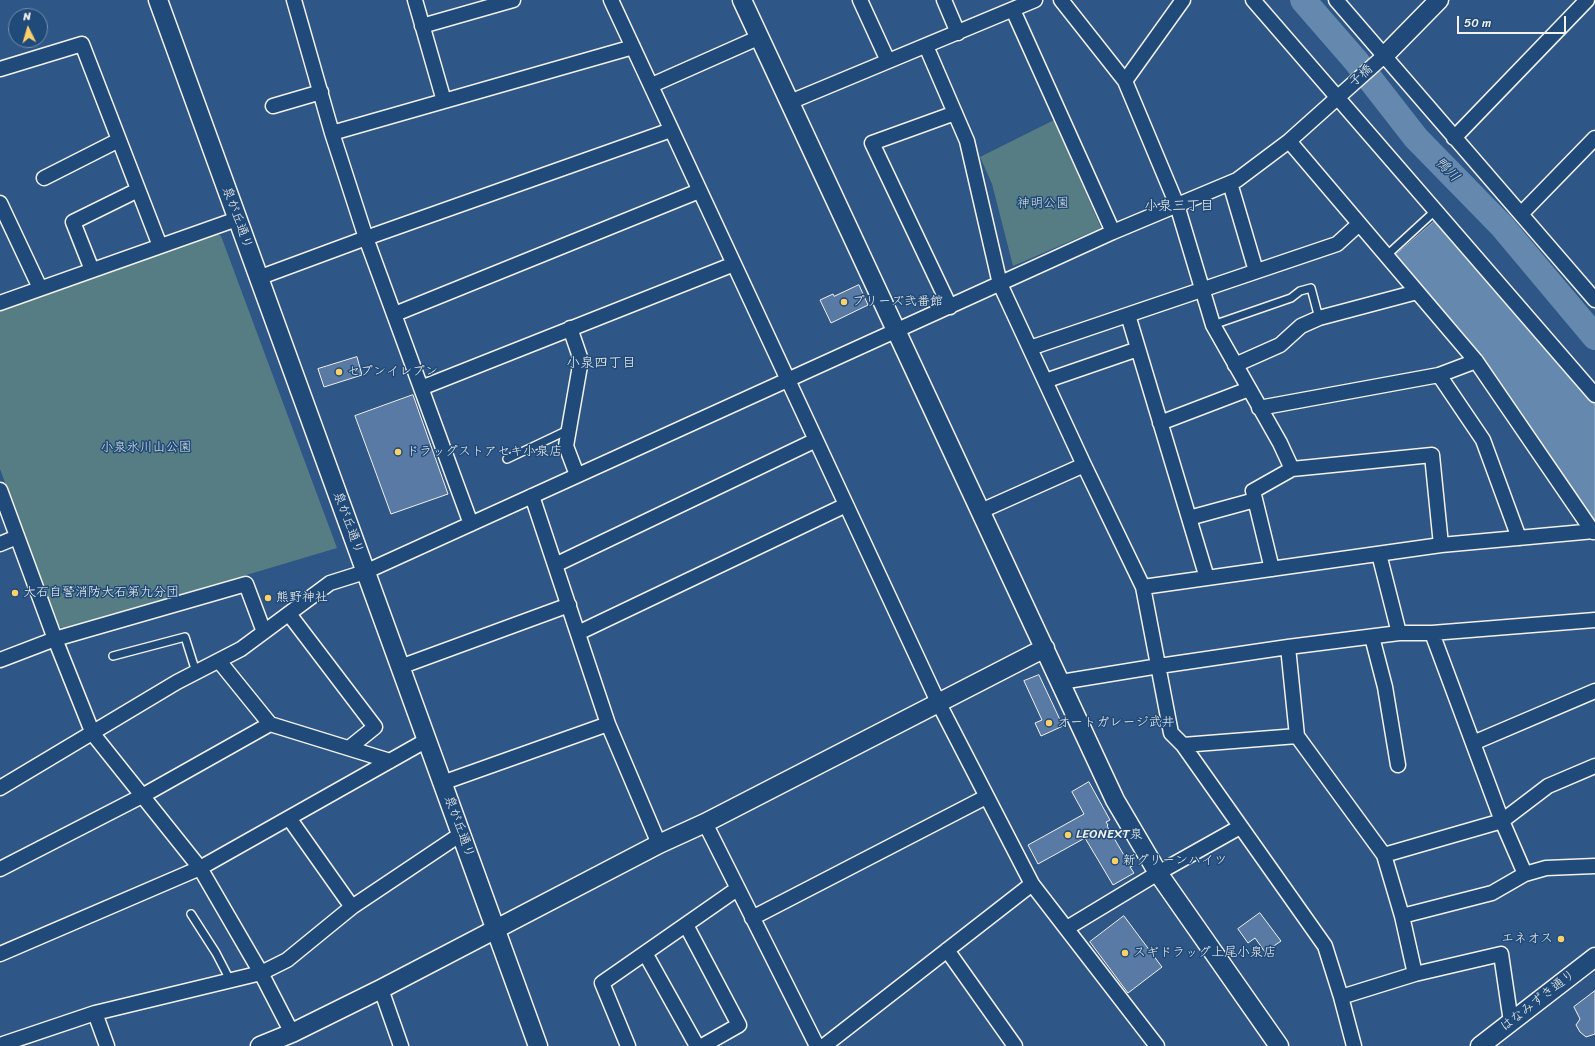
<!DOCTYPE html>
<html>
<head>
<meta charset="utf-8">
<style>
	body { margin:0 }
	#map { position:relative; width:1595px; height:1046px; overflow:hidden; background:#2e5686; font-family:Sriracha,sans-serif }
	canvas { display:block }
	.north { position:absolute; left:8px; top:8px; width:40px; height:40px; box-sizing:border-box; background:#1f4a7a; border:1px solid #748da6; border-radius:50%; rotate:355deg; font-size:11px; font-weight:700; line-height:16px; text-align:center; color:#f4f1e8 }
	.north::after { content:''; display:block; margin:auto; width:14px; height:18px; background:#ffd166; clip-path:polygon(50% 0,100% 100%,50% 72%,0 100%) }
	.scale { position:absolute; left:1457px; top:16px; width:109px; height:18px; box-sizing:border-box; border:2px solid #f4f1e8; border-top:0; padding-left:5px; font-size:12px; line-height:14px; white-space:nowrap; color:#f4f1e8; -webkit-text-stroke:3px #1f4a7a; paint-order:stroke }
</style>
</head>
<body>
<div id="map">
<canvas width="1595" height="1046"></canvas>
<div class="north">N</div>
<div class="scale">50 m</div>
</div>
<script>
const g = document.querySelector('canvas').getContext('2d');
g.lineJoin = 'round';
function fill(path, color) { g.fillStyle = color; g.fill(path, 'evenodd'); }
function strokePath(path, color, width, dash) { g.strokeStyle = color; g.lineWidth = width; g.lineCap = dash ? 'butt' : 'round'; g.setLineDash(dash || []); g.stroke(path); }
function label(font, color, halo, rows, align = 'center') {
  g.font = font + ' Sriracha,"Klee One",sans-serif'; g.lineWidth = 3; g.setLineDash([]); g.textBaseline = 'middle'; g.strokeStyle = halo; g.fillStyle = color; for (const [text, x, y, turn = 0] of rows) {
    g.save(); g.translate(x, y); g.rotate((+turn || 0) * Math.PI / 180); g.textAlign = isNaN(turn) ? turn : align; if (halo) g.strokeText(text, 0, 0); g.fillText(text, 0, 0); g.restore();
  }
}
fill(new Path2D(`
	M 1054,120 L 1101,228 L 1013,266 L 992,184 L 980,157 Z
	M 215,233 L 221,236 L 337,548 L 65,629 L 58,626 L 0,469 L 0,310 Z`), '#557d83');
const water = new Path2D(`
	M 1435,221 L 1595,405 L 1595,521 L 1592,520 L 1482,357 L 1396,255 Z`);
fill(water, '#6589ae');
strokePath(water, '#9eb3c5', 1);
strokePath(new Path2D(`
	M 1303,0 L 1356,61 L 1416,138 L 1502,226 L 1595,337`), '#6589ae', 26);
const building = new Path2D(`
	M 859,285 L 868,305 L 831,323 L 820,300 L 833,294 L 834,296 Z
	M 357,357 L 362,375 L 324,387 L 318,369 Z
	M 413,395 L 448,494 L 391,514 L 355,416 Z
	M 1039,675 L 1063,726 L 1041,736 L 1035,723 L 1042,720 L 1024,681 Z
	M 1089,782 L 1110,820 L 1106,822 L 1108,825 L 1107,826 L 1125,857 L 1127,855 L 1133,866 L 1130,867 L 1134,873 L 1113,885 L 1085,838 L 1038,864 L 1028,845 L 1084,814 L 1072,792 Z
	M 1260,913 L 1281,941 L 1265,952 L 1255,938 L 1248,943 L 1238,929 Z
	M 1124,916 L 1162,967 L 1128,993 L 1090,942 Z
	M 1595,991 L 1595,1034 L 1586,1037 L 1580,1032 L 1576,1025 L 1580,1019 L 1574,1007 Z`);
fill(building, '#5a7aa6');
strokePath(building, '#f4f1e8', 1);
const service = new Path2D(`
	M 1386,256 L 1436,210
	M 1213,325 L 1291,298 L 1300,291 L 1311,288 L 1319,318
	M 507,459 L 568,430
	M 113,656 L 185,637 L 196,672
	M 191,914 L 216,953 L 230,980`);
const minor = new Path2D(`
	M 294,0 L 332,133 L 366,238 L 471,524
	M 415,0 L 444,101
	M 611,0 L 938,702 L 1032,884 L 1157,1046
	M 860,0 L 888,61
	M 944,0 L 958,33
	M 1061,0 L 1125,81 L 1177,205 L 1213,325 L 1280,443 L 1292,469
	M 1253,0 L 1595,395
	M 1336,0 L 1595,300
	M 1013,10 L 1113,232
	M 422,26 L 513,0
	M 926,46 L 967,141 L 1000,284 L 1084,465 L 1143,587 L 1171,733 L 1183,745 L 1325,946 L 1341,997 L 1354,1046
	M 0,69 L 82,44 L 160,246
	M 1125,81 L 1183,0
	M 652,85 L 760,37
	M 790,102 L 1035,0
	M 273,106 L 321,92
	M 332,133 L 633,47
	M 1454,138 L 1587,0
	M 1289,141 L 1476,361 L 1593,532
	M 44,178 L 119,140
	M 1230,183 L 1256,271
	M 0,203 L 40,288
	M 1521,214 L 1595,138
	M 92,270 L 73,222 L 138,190
	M 258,278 L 366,238 L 671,130
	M 0,303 L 237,219
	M 950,307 L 872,143 L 955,113
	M 395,314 L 699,191
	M 1128,315 L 1207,578
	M 570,328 L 581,360 L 566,446 L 577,475
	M 1030,348 L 1337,244 L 1359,224
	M 1235,365 L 1280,345 L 1301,326 L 1319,318 L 1417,292
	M 1439,375 L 1483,440 L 1519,538
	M 1045,381 L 1138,349
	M 421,388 L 734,264
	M 1259,408 L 1439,375 L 1476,361
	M 1160,423 L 1249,389
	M 0,490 L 55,639 L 93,734 L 200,868 L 261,973 L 292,1033
	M 532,496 L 608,724 L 659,844
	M 981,511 L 1084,465
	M 1189,518 L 1255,500
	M 0,544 L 17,537
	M 1379,554 L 1399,633
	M 555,565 L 816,440
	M 1272,569 L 1253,491 L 1292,469 L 1432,455 L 1441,545
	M 1143,587 L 1441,545 L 1595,531
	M 289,614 L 375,727 L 349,748
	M 578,633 L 846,505
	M 1432,633 L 1502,821 L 1525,874
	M 1372,637 L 1385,687 L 1398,765
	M 1288,647 L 1297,736 L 1384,855 L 1402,916 L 1415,974
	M 0,660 L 55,639 L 246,584 L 264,632
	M 219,661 L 270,724 L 390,761
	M 400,667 L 569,605
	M 1061,682 L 1159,666 L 1288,647 L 1399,633 L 1432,633 L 1595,620
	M 1473,743 L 1595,691
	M 1183,745 L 1297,736
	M 442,783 L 608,724
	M 0,788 L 177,682 L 241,649 L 330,583 L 365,572 L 1113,232 L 1237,180 L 1289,141 L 1384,56
	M 289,818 L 352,907
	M 705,823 L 817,1046
	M 1384,855 L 1502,821 L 1548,786 L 1595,766
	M 0,869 L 142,796 L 270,724
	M 1402,916 L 1492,893 L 1525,874 L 1546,868 L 1595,866
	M 752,918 L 986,797
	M 686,925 L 739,1025 L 702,1046
	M 1067,928 L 1158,873 L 1240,827
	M 947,950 L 1015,1046
	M 645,953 L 697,1046
	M 0,954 L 200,868 L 427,740
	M 381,989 L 401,1046
	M 1341,997 L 1415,974 L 1501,954 L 1511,1022
	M 95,1013 L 107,1046
	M 3,1044 L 95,1013 L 261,973 L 287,960 L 352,907 L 461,834
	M 628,1046 L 602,983 L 737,889
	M 824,1046 L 1032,884`);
const tertiary = new Path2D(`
	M 158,0 L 538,1046
	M 742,0 L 1115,800 L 1158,873 L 1279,1046
	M 1384,56 L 1439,0
	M 260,1046 L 292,1033 L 381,989 L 659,844 L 705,823 L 1045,648
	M 1480,1046 L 1595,957`);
strokePath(service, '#f4f1e8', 10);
strokePath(minor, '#f4f1e8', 17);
strokePath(tertiary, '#f4f1e8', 21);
strokePath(service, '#1f4a7a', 7);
strokePath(minor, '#1f4a7a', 14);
strokePath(tertiary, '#1f4a7a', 18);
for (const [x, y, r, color] of [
	[844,302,4,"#ffd166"],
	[339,372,4,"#ffd166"],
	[398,452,4,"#ffd166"],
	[15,593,4,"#ffd166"],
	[268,598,4,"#ffd166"],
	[1049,723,4,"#ffd166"],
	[1068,835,4,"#ffd166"],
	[1115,861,4,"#ffd166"],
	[1561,939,4,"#ffd166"],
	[1125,953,4,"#ffd166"]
]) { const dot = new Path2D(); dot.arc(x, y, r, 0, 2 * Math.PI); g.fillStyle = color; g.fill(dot); strokePath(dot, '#1f4a7a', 1.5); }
label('13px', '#f4f1e8', '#1f4a7a', [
	["子橋",1361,76,-41],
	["泉が丘通り",237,218,70],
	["泉が丘通り",348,523,70],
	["泉が丘通り",459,827,70],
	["はなみずき通り",1538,1001,-38]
]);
label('13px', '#dce0d9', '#1f4a7a', [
	["神明公園",1043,204],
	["小泉氷川山公園",146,448]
]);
label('13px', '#f4f1e8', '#1f4a7a', [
	["ブリーズ弐番館",852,302],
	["セブンイレブン",347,372],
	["ドラッグストアセキ小泉店",406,452],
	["大石自警消防大石第九分団",23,593],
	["熊野神社",276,598],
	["オートガレージ武井",1057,723],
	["LEONEXT泉",1076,835],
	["新グリーンハイツ",1123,861],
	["エネオス",1553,939,"right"],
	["スギドラッグ上尾小泉店",1133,953]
], 'left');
label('italic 14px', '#d7dcdc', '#1f4a7a', [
	["鴨川",1447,170,45]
]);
label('14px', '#f4f1e8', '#1f4a7a', [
	["小泉三丁目",1179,206],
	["小泉四丁目",601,363]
]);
</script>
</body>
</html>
